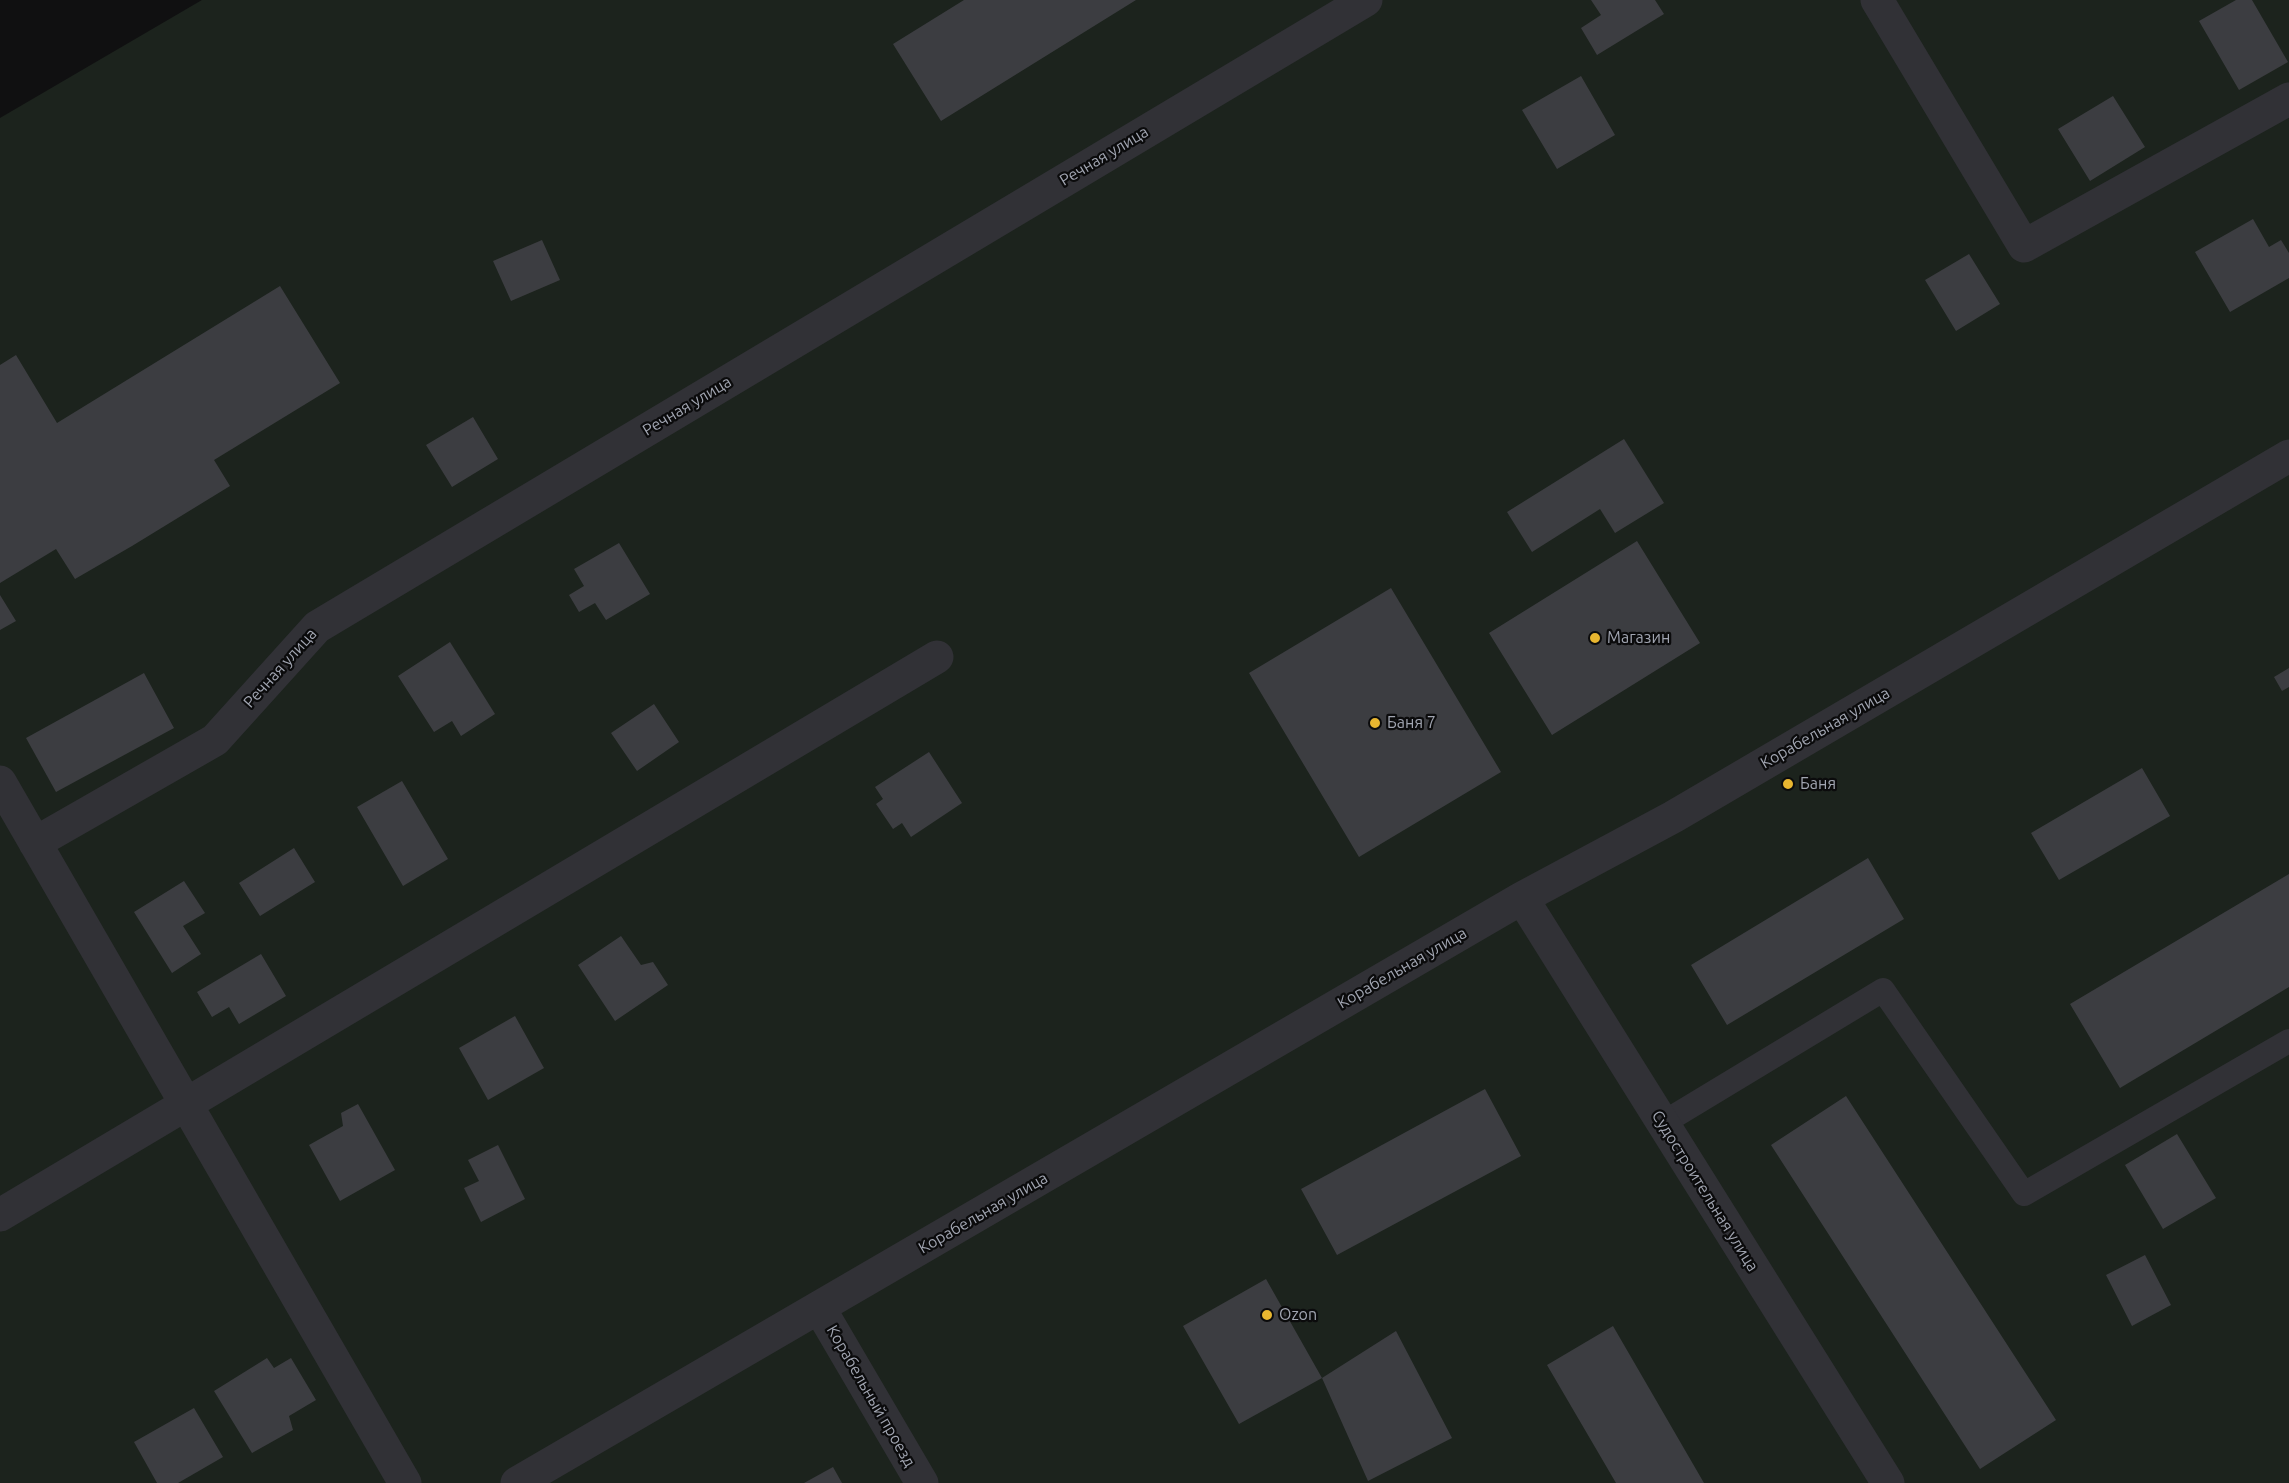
<!DOCTYPE html>
<html>
<head>
<meta charset="utf-8">
<style>
	body { margin:0 }
	canvas { display:block; background:#101011 }
</style>
</head>
<body>
<canvas width="2289" height="1483"></canvas>
<script>
const g = document.querySelector('canvas').getContext('2d');
g.lineJoin = 'round';
function fill(path, color) { g.fillStyle = color; g.fill(path, 'evenodd'); }
function strokePath(path, color, width, dash) { g.strokeStyle = color; g.lineWidth = width; g.lineCap = dash ? 'butt' : 'round'; g.setLineDash(dash || []); g.stroke(path); }
function label(font, color, halo, rows, align = 'center') {
  g.font = font + ' Ubuntu,sans-serif'; g.lineWidth = 4.5; g.setLineDash([]); g.textBaseline = 'middle'; g.strokeStyle = halo; g.fillStyle = color; for (const [text, x, y, turn = 0] of rows) {
    g.save(); g.translate(x, y); g.rotate((+turn || 0) * Math.PI / 180); g.textAlign = isNaN(turn) ? turn : align; if (halo) g.strokeText(text, 0, 0); g.fillText(text, 0, 0); g.restore();
  }
}
fill(new Path2D(`
	M 202,0 L 2289,0 L 2289,1483 L 0,1483 L 0,118 Z`), '#1c231d');
fill(new Path2D(`
	M 964,0 L 1136,0 L 941,121 L 893,44 Z
	M 1591,0 L 1655,0 L 1664,14 L 1597,55 L 1581,28 L 1601,15 Z
	M 2236,0 L 2252,0 L 2288,62 L 2239,90 L 2199,21 Z
	M 1581,76 L 1615,135 L 1557,169 L 1522,110 Z
	M 2113,96 L 2145,147 L 2090,181 L 2058,129 Z
	M 2253,219 L 2269,247 L 2281,240 L 2289,253 L 2289,278 L 2230,312 L 2195,252 Z
	M 542,240 L 560,280 L 511,301 L 493,261 Z
	M 1969,254 L 2000,304 L 1956,331 L 1925,280 Z
	M 280,286 L 340,383 L 214,460 L 230,486 L 132,546 L 75,579 L 56,549 L 0,583 L 0,365 L 16,355 L 57,423 Z
	M 473,417 L 498,459 L 452,487 L 426,445 Z
	M 1624,439 L 1664,503 L 1615,533 L 1600,509 L 1532,552 L 1507,512 Z
	M 1637,541 L 1700,643 L 1552,735 L 1489,633 Z
	M 619,543 L 650,594 L 606,620 L 595,603 L 579,612 L 569,595 L 584,586 L 574,569 Z
	M 1391,588 L 1501,772 L 1359,857 L 1249,673 Z
	M 0,595 L 16,621 L 0,630 Z
	M 450,642 L 495,714 L 461,736 L 452,721 L 434,732 L 398,676 Z
	M 2289,668 L 2289,687 L 2282,691 L 2274,677 Z
	M 144,673 L 174,728 L 56,792 L 26,738 Z
	M 654,704 L 679,742 L 637,771 L 611,733 Z
	M 929,752 L 962,803 L 911,837 L 902,823 L 893,829 L 876,804 L 883,799 L 875,787 Z
	M 2142,768 L 2170,816 L 2059,880 L 2031,833 Z
	M 402,781 L 448,859 L 403,886 L 357,807 Z
	M 294,848 L 315,882 L 260,916 L 239,883 Z
	M 1868,858 L 1904,919 L 1727,1025 L 1691,965 Z
	M 2289,874 L 2289,987 L 2120,1088 L 2070,1004 Z
	M 184,881 L 205,913 L 183,926 L 201,954 L 172,973 L 134,912 Z
	M 621,936 L 641,965 L 653,962 L 668,985 L 615,1021 L 578,965 Z
	M 261,954 L 286,996 L 239,1024 L 229,1007 L 212,1017 L 197,992 Z
	M 515,1016 L 544,1068 L 488,1100 L 459,1048 Z
	M 1485,1089 L 1521,1156 L 1337,1255 L 1301,1189 Z
	M 1846,1096 L 2056,1420 L 1980,1469 L 1771,1145 Z
	M 358,1104 L 395,1170 L 340,1201 L 309,1145 L 343,1126 L 341,1113 Z
	M 2177,1134 L 2216,1198 L 2163,1229 L 2125,1165 Z
	M 498,1145 L 525,1199 L 481,1222 L 464,1188 L 479,1181 L 468,1160 Z
	M 2145,1255 L 2171,1305 L 2132,1326 L 2106,1275 Z
	M 1266,1279 L 1322,1378 L 1239,1424 L 1183,1326 Z
	M 1613,1326 L 1704,1483 L 1616,1483 L 1547,1365 Z
	M 1396,1331 L 1452,1438 L 1368,1481 L 1322,1378 Z
	M 267,1358 L 274,1368 L 291,1358 L 316,1400 L 289,1416 L 293,1430 L 252,1453 L 214,1391 Z
	M 194,1408 L 223,1457 L 178,1483 L 157,1483 L 134,1442 Z
	M 833,1467 L 842,1483 L 804,1483 Z`), '#3c3d41');
strokePath(new Path2D(`
	M 1663,1123 L 1883,990 L 2024,1194 L 2289,1041`), '#313136', 24);
strokePath(new Path2D(`
	M 1877,0 L 2024,246 L 2289,99
	M 0,782 L 405,1483
	M 35,843 L 215,740 L 317,627 L 1366,0
	M 1522,898 L 1888,1483
	M 0,1215 L 937,657
	M 820,1309 L 922,1483
	M 517,1483 L 1522,898 L 1673,817 L 2289,456`), '#313136', 33);
for (const [x, y, r, color] of [
	[1595,638,6,"#e8b630"],
	[1375,723,6,"#e8b630"],
	[1788,784,6,"#e8b630"],
	[1267,1315,6,"#e8b630"]
]) { const dot = new Path2D(); dot.arc(x, y, r, 0, 2 * Math.PI); g.fillStyle = color; g.fill(dot); strokePath(dot, '#0b0b0c', 2); }
label('16px', '#a1a5b1', '#0b0b0c', [
	["Речная улица",1104,156,-31],
	["Речная улица",687,406,-31],
	["Речная улица",280,668,-48],
	["Корабельная улица",1825,728,-30],
	["Корабельная улица",1402,968,-30],
	["Судостроительная улица",1705,1191,58],
	["Корабельная улица",983,1213,-30],
	["Корабельный проезд",871,1396,60]
]);
label('16px', '#a1a5b1', '#0b0b0c', [
	["Магазин",1607,638],
	["Баня 7",1387,723],
	["Баня",1800,784],
	["Ozon",1279,1315]
], 'left');
</script>
</body>
</html>
